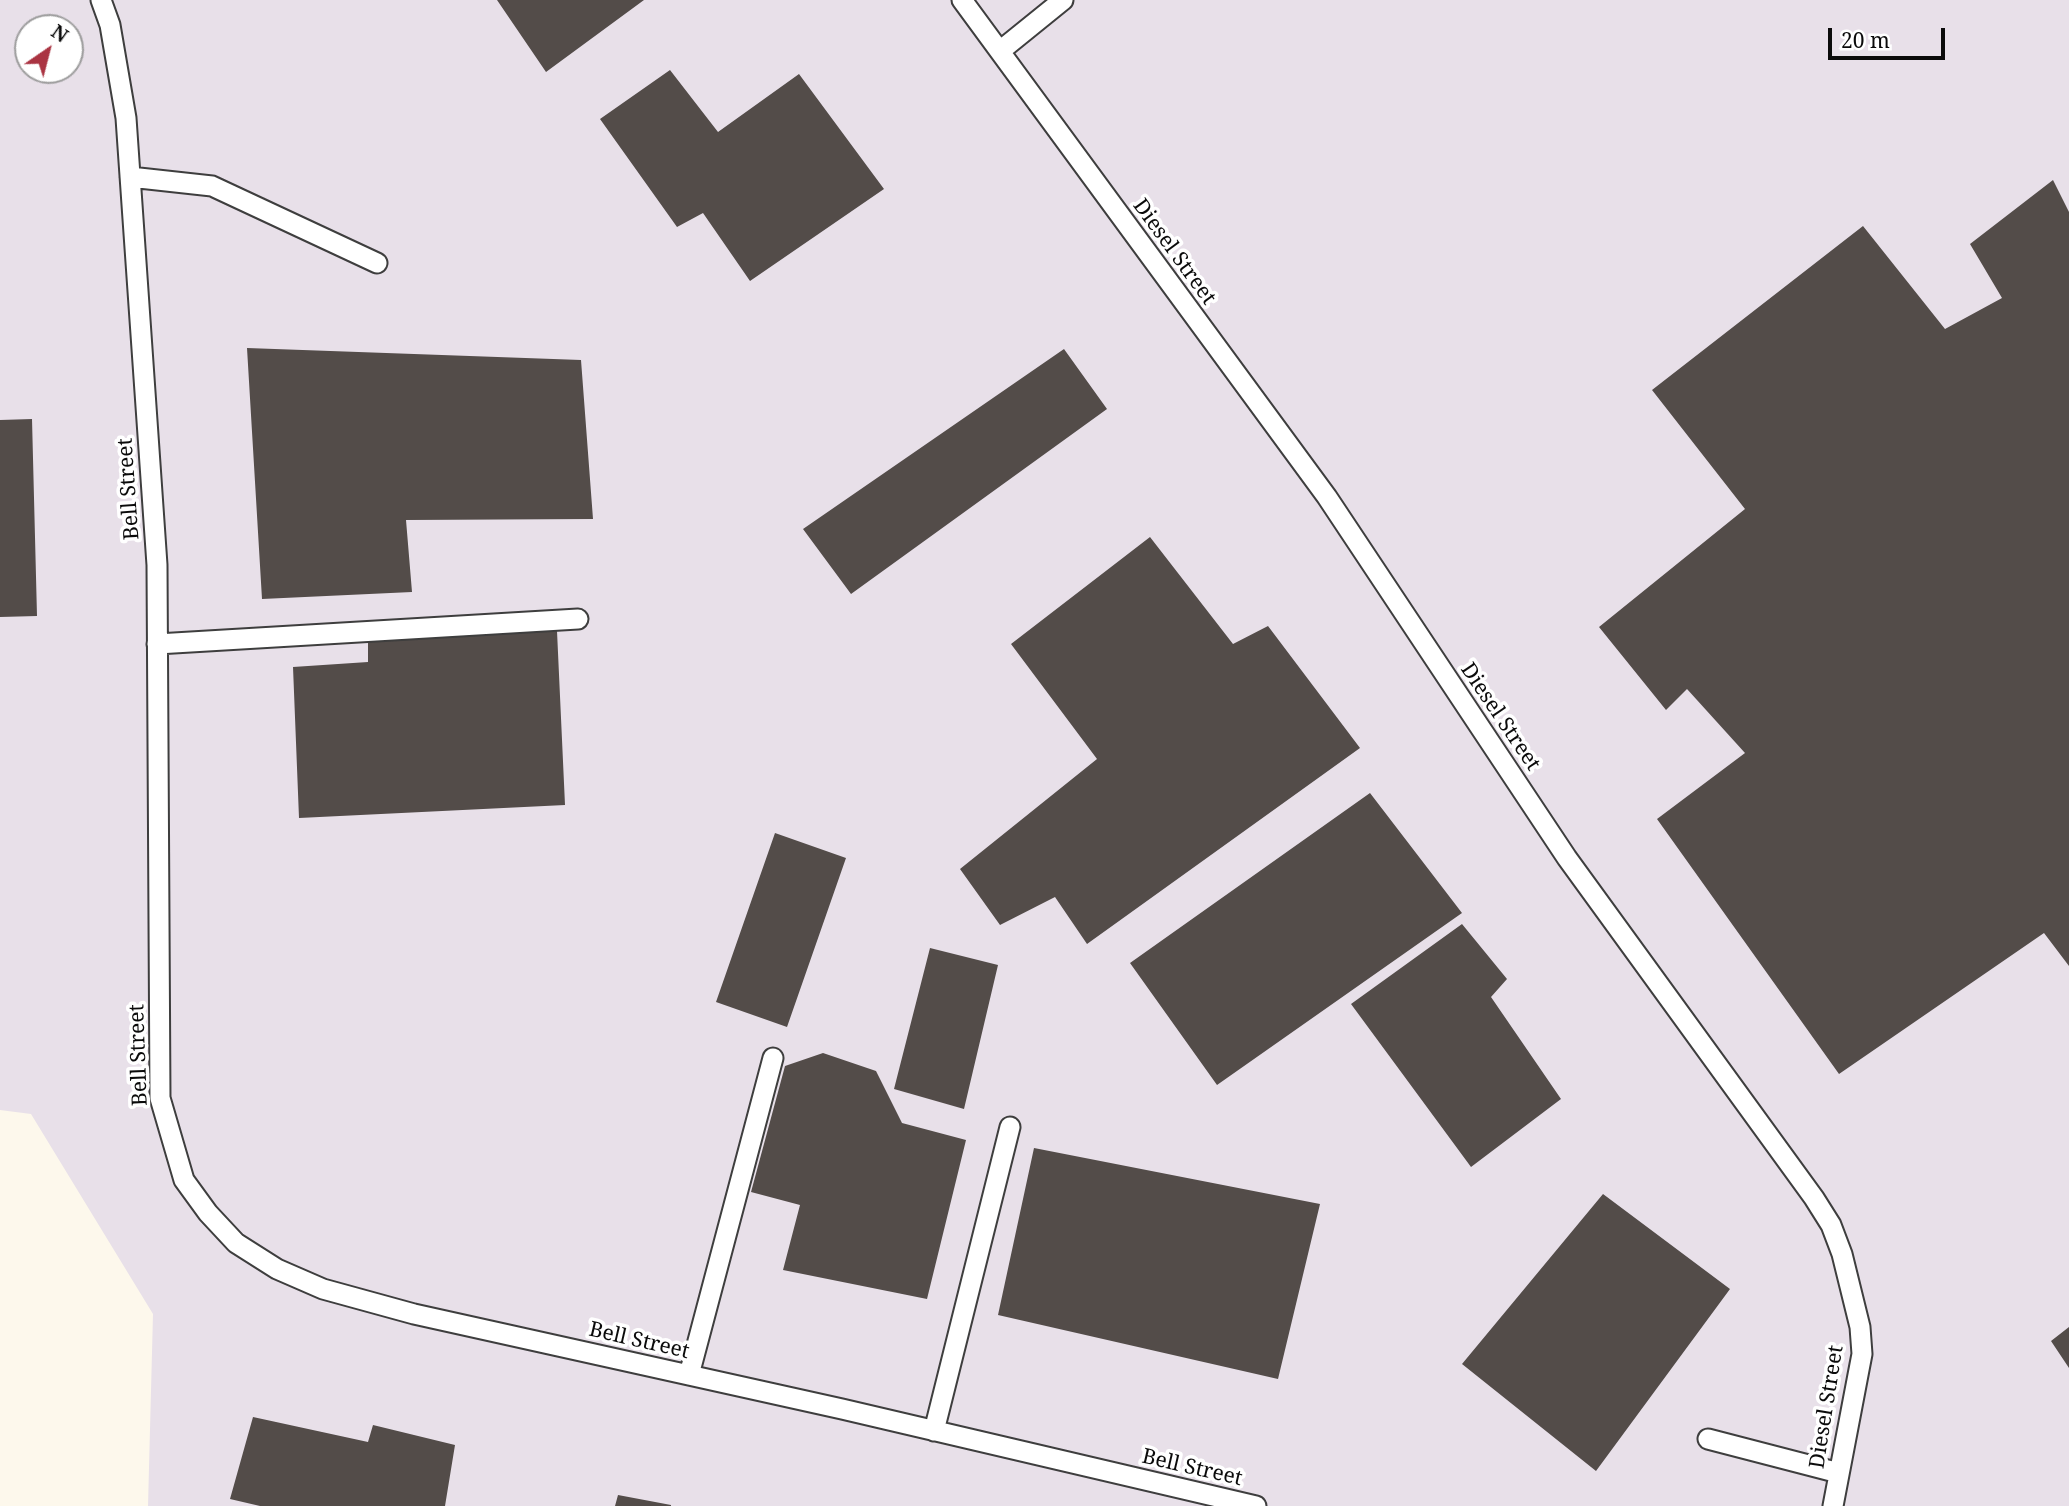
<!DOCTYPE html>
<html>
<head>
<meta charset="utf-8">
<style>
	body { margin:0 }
	#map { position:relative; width:2069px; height:1506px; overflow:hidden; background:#fdf8ec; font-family:"Noto Serif",serif }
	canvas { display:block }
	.north { position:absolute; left:14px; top:14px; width:70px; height:70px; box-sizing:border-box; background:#fff; border:2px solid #9d9d9d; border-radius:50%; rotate:35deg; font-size:19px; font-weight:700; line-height:28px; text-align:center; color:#0b0b0b }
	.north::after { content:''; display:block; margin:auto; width:24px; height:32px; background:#aa3442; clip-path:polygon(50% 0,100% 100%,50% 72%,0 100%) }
	.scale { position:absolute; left:1828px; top:28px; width:117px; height:32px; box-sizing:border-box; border:4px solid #0b0b0b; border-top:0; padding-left:9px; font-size:21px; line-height:24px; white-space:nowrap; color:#0b0b0b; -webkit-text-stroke:5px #fff; paint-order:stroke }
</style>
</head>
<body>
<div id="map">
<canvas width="2069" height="1506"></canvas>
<div class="north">N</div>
<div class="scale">20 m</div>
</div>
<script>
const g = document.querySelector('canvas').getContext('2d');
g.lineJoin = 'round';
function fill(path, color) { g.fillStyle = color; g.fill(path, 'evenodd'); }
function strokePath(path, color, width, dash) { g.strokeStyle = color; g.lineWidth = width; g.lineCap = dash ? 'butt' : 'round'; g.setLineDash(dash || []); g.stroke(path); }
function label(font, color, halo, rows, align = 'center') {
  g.font = font + ' "Noto Serif",serif'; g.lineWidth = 7; g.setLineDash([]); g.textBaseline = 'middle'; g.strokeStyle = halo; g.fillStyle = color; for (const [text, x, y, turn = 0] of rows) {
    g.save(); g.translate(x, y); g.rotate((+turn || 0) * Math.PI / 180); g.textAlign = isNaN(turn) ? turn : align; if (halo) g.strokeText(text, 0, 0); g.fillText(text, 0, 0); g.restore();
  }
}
fill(new Path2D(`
	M 0,0 L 2069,0 L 2069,1506 L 148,1506 L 153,1314 L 31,1114 L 0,1110 ZM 28,28 L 70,28 L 70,70 L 28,70 Z`), '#e8e0e9');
fill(new Path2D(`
	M 497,0 L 644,0 L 546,72 Z
	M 670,70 L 718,132 L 799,74 L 884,189 L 750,281 L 703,213 L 677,227 L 600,119 Z
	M 2053,180 L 2069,212 L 2069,966 L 2044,933 L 1839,1074 L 1657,819 L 1745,753 L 1687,689 L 1666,710 L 1599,627 L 1745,509 L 1652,390 L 1863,226 L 1945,329 L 2002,298 L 1970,244 Z
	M 247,348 L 581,360 L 593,519 L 406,520 L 412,592 L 262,599 Z
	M 1064,349 L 1107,409 L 851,594 L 803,529 Z
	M 32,419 L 37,616 L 0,617 L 0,420 Z
	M 1150,537 L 1233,644 L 1268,626 L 1360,748 L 1087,944 L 1055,897 L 1000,925 L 960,869 L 1097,759 L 1011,644 Z
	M 557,631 L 565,805 L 299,818 L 293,667 L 368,662 L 368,640 Z
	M 1370,793 L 1462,913 L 1217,1085 L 1130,963 Z
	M 775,833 L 846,858 L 787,1027 L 716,1002 Z
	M 1462,924 L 1507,979 L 1491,997 L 1561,1099 L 1471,1167 L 1351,1004 Z
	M 930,948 L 998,965 L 964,1109 L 894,1089 Z
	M 823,1053 L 876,1071 L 902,1123 L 966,1140 L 927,1299 L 783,1270 L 800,1205 L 751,1192 L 785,1066 Z
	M 1034,1148 L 1320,1204 L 1278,1379 L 998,1315 Z
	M 1603,1194 L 1730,1289 L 1596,1471 L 1462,1364 Z
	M 2069,1327 L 2069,1368 L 2051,1341 Z
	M 253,1417 L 368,1442 L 373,1425 L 455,1445 L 445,1506 L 260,1506 L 230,1499 Z
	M 618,1495 L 671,1505 L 671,1506 L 615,1506 Z`), '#534c49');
const lane = new Path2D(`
	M 101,0 L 110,25 L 126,118 L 157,565 L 160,1098 L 184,1180 L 208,1213 L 236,1243 L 277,1269 L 323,1289 L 414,1314 L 842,1409 L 1256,1506
	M 962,0 L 1327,497 L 1567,858 L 1814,1198 L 1831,1225 L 1842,1254 L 1860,1327 L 1862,1354 L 1833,1506
	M 1000,51 L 1063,0
	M 130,177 L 212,186 L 377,263
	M 157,644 L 578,619
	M 689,1375 L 773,1058
	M 934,1431 L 1010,1127
	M 1708,1439 L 1839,1473`);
strokePath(lane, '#3e3e3e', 23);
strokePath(lane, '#fff', 19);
label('21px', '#0b0b0b', '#fff', [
	["Diesel Street",1174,252,54],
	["Bell Street",129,489,-94],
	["Diesel Street",1500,717,56],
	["Bell Street",139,1055,-92],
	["Bell Street",639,1341,13],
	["Diesel Street",1827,1407,-81],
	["Bell Street",1192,1468,13]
]);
</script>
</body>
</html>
